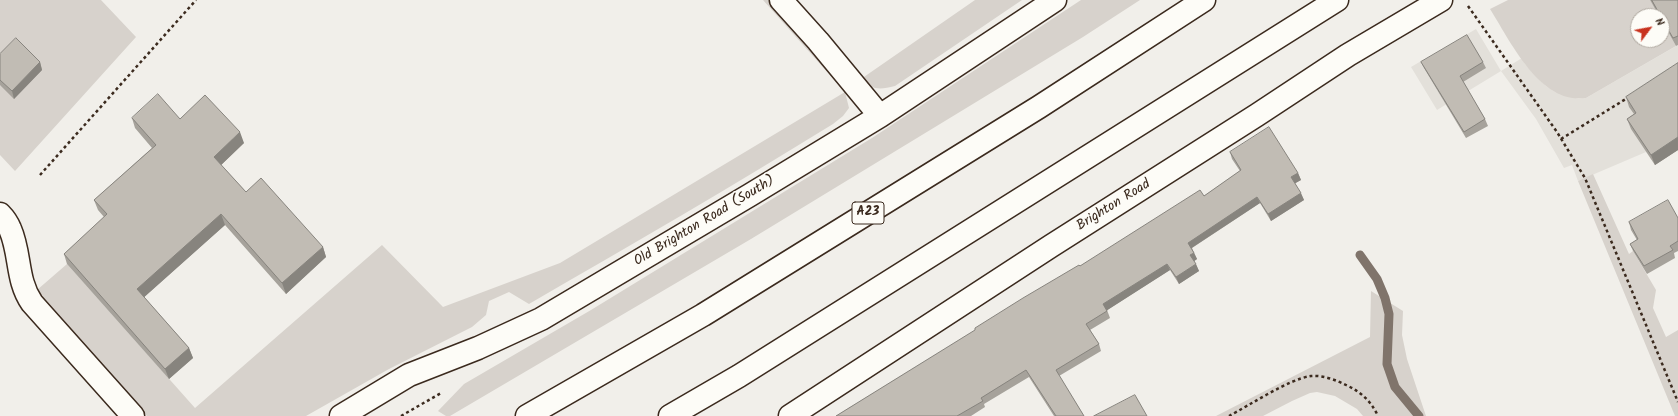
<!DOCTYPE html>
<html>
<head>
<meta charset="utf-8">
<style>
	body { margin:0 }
	#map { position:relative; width:1678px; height:416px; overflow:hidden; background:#f1efea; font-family:Kalam,sans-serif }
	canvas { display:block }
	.north { position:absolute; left:1630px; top:8px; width:40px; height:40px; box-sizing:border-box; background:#fdfcf7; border:1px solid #afa8a0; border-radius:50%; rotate:58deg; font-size:11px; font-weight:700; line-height:16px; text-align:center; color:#3b2a1e }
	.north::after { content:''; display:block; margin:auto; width:14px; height:18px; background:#c8321e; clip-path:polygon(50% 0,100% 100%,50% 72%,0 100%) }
</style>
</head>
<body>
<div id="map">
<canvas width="1678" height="416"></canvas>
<div class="north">N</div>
</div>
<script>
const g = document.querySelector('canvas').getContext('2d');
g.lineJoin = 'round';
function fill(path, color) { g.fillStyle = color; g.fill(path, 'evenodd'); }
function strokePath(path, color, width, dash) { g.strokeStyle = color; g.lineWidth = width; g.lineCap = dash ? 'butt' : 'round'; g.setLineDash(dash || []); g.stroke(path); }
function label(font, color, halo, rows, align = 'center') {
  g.font = font + ' Kalam,sans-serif'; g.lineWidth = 3; g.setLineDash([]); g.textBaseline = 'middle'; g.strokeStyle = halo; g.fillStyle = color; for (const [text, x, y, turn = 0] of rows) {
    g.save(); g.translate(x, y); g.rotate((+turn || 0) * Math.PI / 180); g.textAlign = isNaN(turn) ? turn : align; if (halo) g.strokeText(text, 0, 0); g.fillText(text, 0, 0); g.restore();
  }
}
fill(new Path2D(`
	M 1476,29 L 1501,71 L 1522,58 L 1525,64 L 1546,86 L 1555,92 L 1579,99 L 1586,98 L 1678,45 L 1678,150 L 1655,165 L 1646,152 L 1578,181 L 1572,165 L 1564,168 L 1536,119 L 1501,71 L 1437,110 L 1411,67 Z`), '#e3e0da');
fill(new Path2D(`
	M 0,0 L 101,0 L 136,37 L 15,171 L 0,155 Z
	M 763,0 L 796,0 L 861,79 L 975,0 L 1022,0 L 895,86 C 879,90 873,90 860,79 L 845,92 L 849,108 L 843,116 L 833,124 C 733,186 631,245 529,304 L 509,292 L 489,301 L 486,315 L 472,327 L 389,369 L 306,416 L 147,416 L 47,306 L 37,290 L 67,264 L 195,408 L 382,245 L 443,307 L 560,263 L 845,92 Z
	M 1081,0 L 1140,0 L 1083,37 L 751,239 L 450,416 L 446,416 L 438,411 L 464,384 L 591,310 L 872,138 Z
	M 1508,0 L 1650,0 L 1659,16 L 1638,16 L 1638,40 L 1662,40 L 1662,21 L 1676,46 L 1586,98 C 1540,105 1511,42 1490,9 Z
	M 1593,174 L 1629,254 L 1633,251 L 1656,290 L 1653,308 L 1666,337 L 1678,330 L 1678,416 L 1675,416 L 1578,181 Z
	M 1371,291 L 1403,311 L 1402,335 L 1407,359 L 1426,416 L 1363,416 L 1357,409 L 1335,396 L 1317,392 L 1310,393 L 1292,401 L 1263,416 L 1216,416 L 1370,337 Z`), '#d7d2cc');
strokePath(new Path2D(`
	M 1360,255 L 1377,279 L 1385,298 L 1389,314 L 1387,364 L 1395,387 L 1419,416`), '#80746b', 9);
const minor = new Path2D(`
	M 781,0 L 818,41 L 880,116
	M 0,214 C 4,218 8,224 10,229 C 21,254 16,280 32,303 L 133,416
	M 341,416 L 409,375 L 478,348 L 541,319 L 750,195 L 880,116 L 1055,0
	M 790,416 L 1051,246 L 1257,115 L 1348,55 L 1441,0`);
const highway = new Path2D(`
	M 527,416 L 703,315 L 1039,107 L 1204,0
	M 670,416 L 739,376 L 1337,0`);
strokePath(minor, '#3b2a1e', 25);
strokePath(highway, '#3b2a1e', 25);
strokePath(new Path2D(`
	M 1468,6 L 1557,132 L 1585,178 L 1678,402
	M 1561,139 L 1629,97
	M 40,175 L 196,0
	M 401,416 L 441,393
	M 1229,416 C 1250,405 1289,379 1311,376 C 1323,375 1336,380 1346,385 C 1361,392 1371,401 1378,416`), '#3b2a1e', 2.5, [3, 3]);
strokePath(minor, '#fdfcf7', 22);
strokePath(highway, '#fdfcf7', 22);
fill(new Path2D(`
	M 1650,0 L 1678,0 L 1678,45 L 1676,46 L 1662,21 L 1662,16 L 1659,16 Z
	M 0,54 L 40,62 L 42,70 L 14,99 L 0,85 Z
	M 1421,62 L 1483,62 L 1486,68 L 1463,82 L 1485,119 L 1488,126 L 1466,138 L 1424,68 Z
	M 1678,63 L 1678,150 L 1655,165 L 1631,129 L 1627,119 L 1634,114 L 1629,107 L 1626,97 Z
	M 132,118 L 180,119 L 244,143 L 221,165 L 246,192 L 323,247 L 326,257 L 286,294 L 225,225 L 144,297 L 189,348 L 193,358 L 169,379 L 67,264 L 64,254 L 104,217 L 98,210 L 94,200 L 152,148 L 135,128 Z
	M 1230,152 L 1298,173 L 1301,180 L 1295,183 L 1304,200 L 1271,221 L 1260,203 L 1192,248 L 1197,259 L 1194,261 L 1199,271 L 1179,284 L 1170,270 L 1107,310 L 1110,318 L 1090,330 L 1099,344 L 1101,351 L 1059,376 L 1084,416 L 1054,416 L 1029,377 L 984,404 L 985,407 L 971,416 L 836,416 L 1080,266 L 1204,196 L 1240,171 L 1232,159 Z
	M 1678,218 L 1678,251 L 1674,253 L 1675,258 L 1647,274 L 1633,251 L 1630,244 L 1637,240 L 1631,230 L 1629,222 Z`), '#a6a29b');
fill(new Path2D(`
	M 40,62 L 42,70 L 14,99 L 12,91 Z
	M 240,132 L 244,143 L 218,168 L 214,157 Z
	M 1678,137 L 1678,150 L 1655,165 L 1651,155 Z
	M 1298,173 L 1301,180 L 1294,184 L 1291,177 Z
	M 1301,193 L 1304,200 L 1271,221 L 1268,214 Z
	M 1257,197 L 1260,203 L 1190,249 L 1188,243 Z
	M 221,214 L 225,225 L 141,300 L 137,289 Z
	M 323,247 L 326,257 L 286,294 L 282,283 Z
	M 1194,253 L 1197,259 L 1193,262 L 1190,255 Z
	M 1167,264 L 1170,270 L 1106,311 L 1103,304 Z
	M 1196,264 L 1199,271 L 1179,284 L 1176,277 Z
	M 189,348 L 193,358 L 169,379 L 165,369 Z`), '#87847e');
const building = new Path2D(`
	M 1652,0 L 1678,0 L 1678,36 L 1673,38 L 1662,19 L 1662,16 L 1661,16 Z
	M 1467,35 L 1483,62 L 1460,76 L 1485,119 L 1464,132 L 1421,62 Z
	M 16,38 L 40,62 L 12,91 L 0,80 L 0,54 Z
	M 1678,63 L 1678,137 L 1651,155 L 1627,119 L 1636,113 L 1626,97 Z
	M 158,94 L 180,119 L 205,95 L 240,132 L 214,157 L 246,192 L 261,178 L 323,247 L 282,283 L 221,214 L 137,289 L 189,348 L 165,369 L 64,254 L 107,214 L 94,200 L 156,145 L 132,118 Z
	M 1269,127 L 1298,173 L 1291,177 L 1301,193 L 1268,214 L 1257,197 L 1188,243 L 1194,253 L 1190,255 L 1196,264 L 1176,277 L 1167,264 L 1103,304 L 1107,311 L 1086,324 L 1099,344 L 1056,370 L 1084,416 L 1056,416 L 1026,370 L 981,398 L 983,401 L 957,416 L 836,416 L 975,330 L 975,328 L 1023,298 L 1079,265 L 1080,266 L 1200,190 L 1204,196 L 1241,170 L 1230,152 Z
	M 1668,200 L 1678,218 L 1678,241 L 1670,246 L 1673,250 L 1644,266 L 1630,244 L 1638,239 L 1629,222 Z
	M 1135,395 L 1147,416 L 1094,416 Z`);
fill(building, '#c1bcb4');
strokePath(building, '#87847e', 1);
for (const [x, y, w] of [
	[868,213,32]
]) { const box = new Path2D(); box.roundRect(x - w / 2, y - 11, w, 22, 3); g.fillStyle = '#fdfcf7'; g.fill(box); strokePath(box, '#3b2a1e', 1); }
label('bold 13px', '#3b2a1e', null, [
	["A23",868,213]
]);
label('14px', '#3b2a1e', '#fdfcf7', [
	["Brighton Road",1114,206,-32],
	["Old Brighton Road (South)",705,222,-31]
]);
</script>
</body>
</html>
